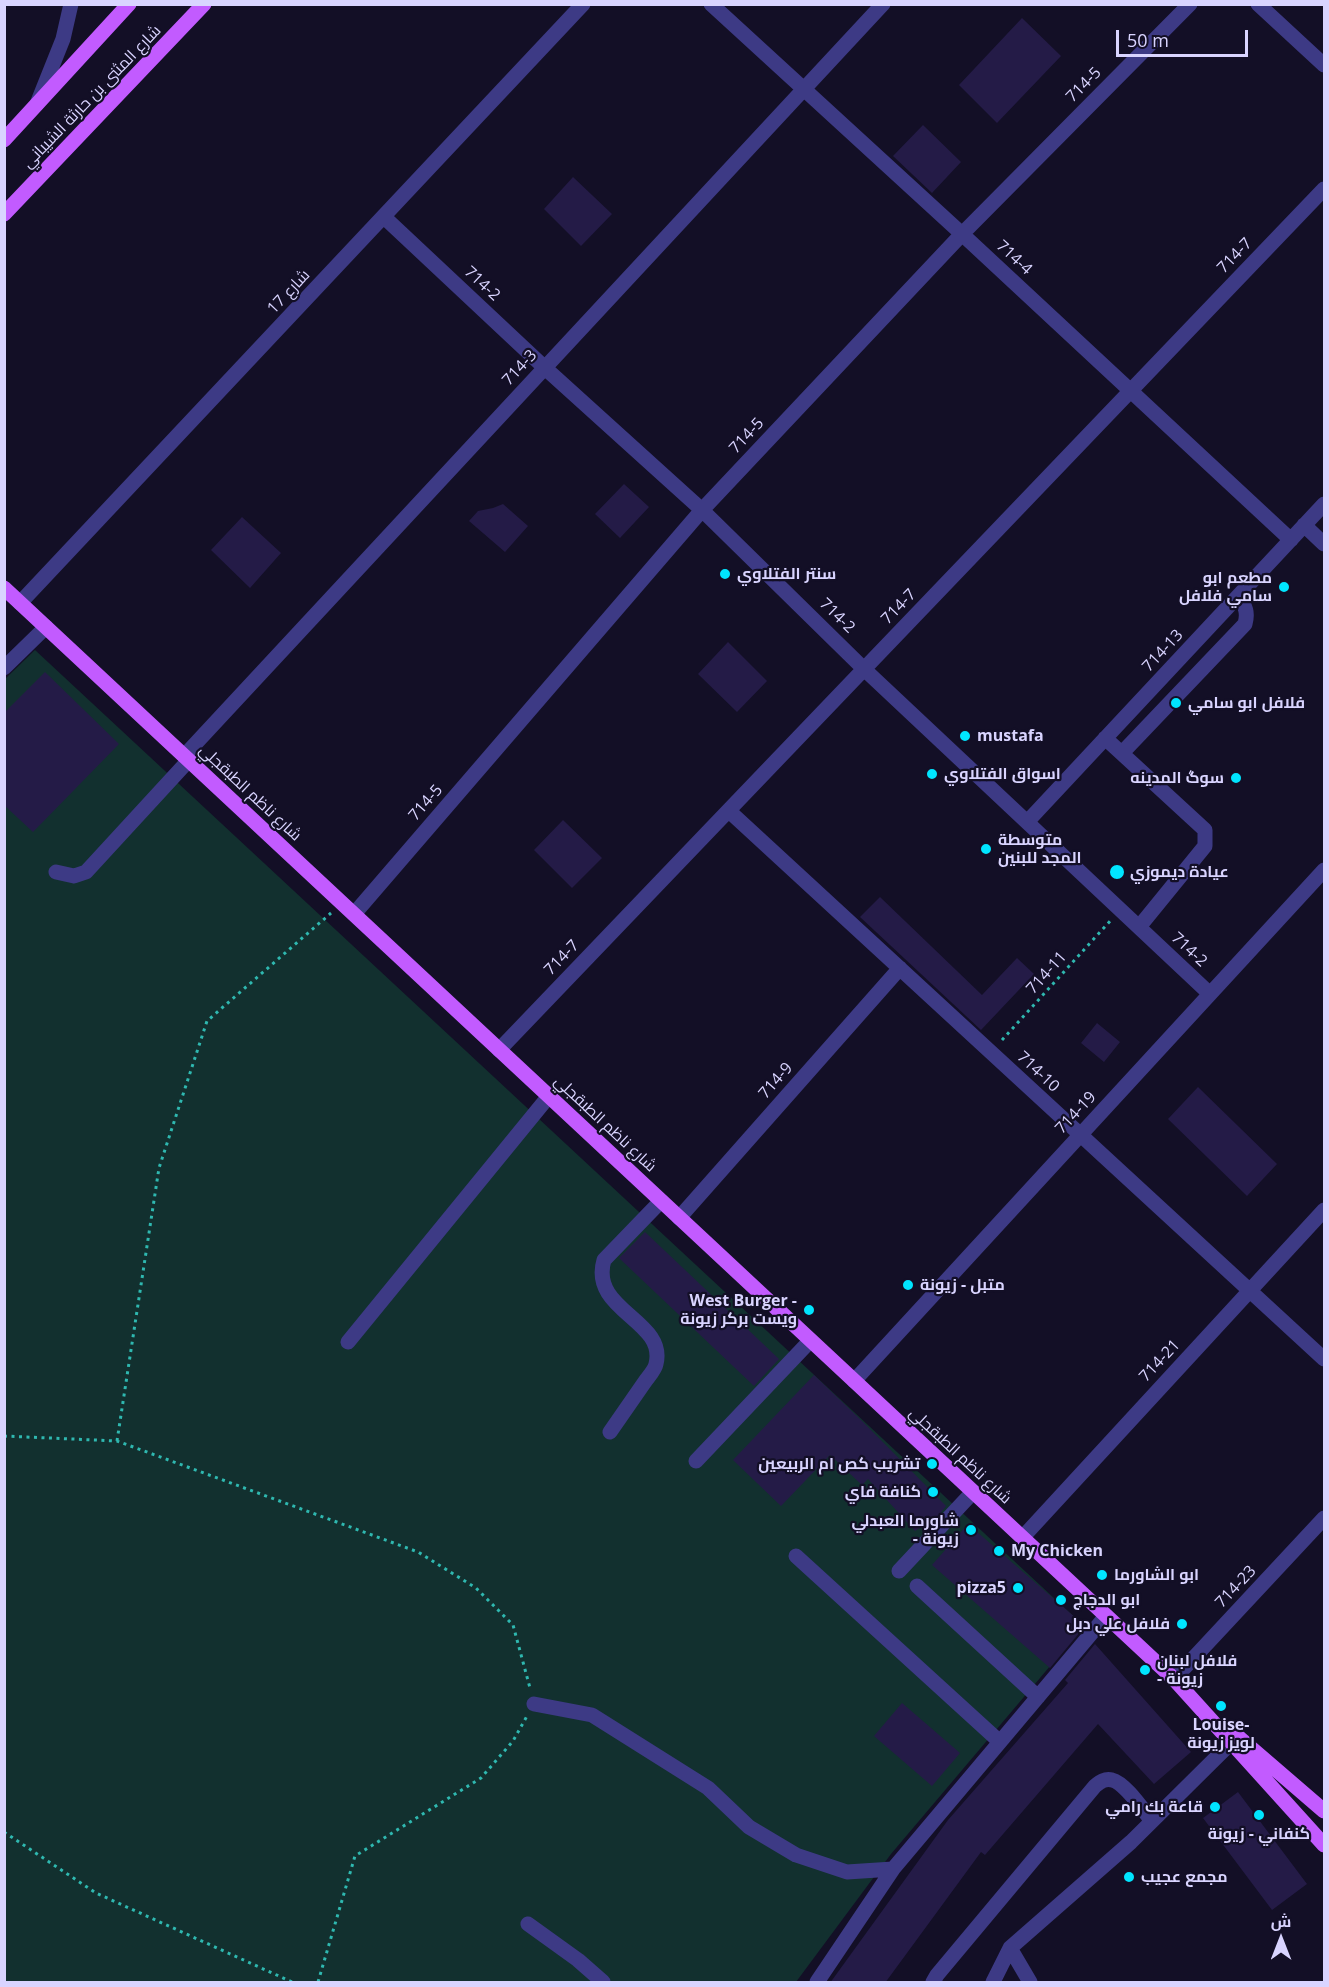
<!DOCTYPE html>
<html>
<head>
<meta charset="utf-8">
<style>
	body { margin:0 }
	#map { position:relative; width:1329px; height:1987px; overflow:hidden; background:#130f26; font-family:"Open Sans",Cairo,sans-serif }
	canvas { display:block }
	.frame { position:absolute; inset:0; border:6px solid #d9d4ff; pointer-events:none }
	.north { position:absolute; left:1251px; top:1909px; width:60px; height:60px; -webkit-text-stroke:4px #130f26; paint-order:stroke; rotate:0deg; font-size:16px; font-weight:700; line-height:24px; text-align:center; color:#d9d4ff }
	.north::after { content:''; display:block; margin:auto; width:21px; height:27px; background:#d9d4ff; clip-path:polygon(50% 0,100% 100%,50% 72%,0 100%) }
	.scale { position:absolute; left:1116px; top:30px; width:132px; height:27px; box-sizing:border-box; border:3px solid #d9d4ff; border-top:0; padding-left:8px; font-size:18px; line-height:21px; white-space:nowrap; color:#d9d4ff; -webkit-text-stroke:4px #130f26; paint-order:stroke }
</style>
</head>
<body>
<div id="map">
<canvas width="1329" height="1987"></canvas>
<div class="frame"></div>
<div class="north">ش</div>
<div class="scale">50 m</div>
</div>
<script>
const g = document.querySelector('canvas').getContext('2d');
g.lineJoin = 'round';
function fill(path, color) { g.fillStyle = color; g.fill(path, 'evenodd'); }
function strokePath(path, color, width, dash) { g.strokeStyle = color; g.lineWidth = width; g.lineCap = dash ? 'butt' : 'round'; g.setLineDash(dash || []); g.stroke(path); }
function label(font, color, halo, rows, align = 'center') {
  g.font = font + ' "Open Sans",Cairo,sans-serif'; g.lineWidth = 4.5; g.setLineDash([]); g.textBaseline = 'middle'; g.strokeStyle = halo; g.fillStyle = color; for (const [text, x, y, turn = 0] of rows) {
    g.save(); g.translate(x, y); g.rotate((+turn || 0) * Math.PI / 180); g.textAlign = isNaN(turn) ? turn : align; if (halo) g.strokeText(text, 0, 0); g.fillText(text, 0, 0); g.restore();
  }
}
fill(new Path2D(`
	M 35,650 L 1084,1626 L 891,1854 L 796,1982 L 5,1982 L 4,680 Z`), '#12302f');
fill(new Path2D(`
	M 1022,18 L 1061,56 L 997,123 L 959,85 Z
	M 923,125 L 961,162 L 932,193 L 893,156 Z
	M 573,177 L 612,214 L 581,246 L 544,209 Z
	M 624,484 L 649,507 L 620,538 L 595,514 Z
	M 503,504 L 528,526 L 505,552 L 469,521 L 478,511 L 493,508 Z
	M 242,517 L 281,553 L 250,588 L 211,550 Z
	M 728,642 L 767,681 L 737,712 L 698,674 Z
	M 45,672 L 119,744 L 33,832 L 4,805 L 4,713 Z
	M 563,820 L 602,858 L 572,888 L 534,850 Z
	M 880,897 L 982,995 L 1017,958 L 1034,974 L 981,1030 L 860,917 Z
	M 1097,1023 L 1120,1042 L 1104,1062 L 1081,1043 Z
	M 1198,1087 L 1277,1164 L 1247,1196 L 1168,1119 Z
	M 645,1232 L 779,1359 L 754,1386 L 619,1258 Z
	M 814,1375 L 862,1421 L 946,1506 L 939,1515 L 915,1531 L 868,1479 L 862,1485 L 830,1455 L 781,1506 L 733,1460 Z
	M 968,1524 L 1085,1626 L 1050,1668 L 932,1565 Z
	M 1095,1644 L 1191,1752 L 1154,1784 L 1098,1724 L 985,1855 L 981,1852 L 885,1983 L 830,1983 L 948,1820 L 1068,1683 L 1065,1680 Z
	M 902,1703 L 960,1753 L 932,1786 L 874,1736 Z
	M 1238,1792 L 1307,1884 L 1272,1910 L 1203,1818 Z`), '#241b47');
strokePath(new Path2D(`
	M 1002,1040 L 1111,920
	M 4,1436 L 117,1441 L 418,1552 L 476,1588 L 513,1625 L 530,1688
	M 117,1441 L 159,1168 L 207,1021 L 331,913
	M 4,1832 L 96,1893 L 292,1982
	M 318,1982 L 355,1856 L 481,1778 L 513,1741 L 527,1716`), '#2fb8b0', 3, [3, 4.5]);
strokePath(new Path2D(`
	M 711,4 L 962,234 L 1291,540
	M 1258,4 L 1324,65
	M 37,104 L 63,39 L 71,4
	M 384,217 L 545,368 L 702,510 L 864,669 L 1210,994
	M 1304,525 L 1324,544
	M 20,603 L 583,4
	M 4,668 L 46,627
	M 1105,738 L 1205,830 L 1205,846 L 1139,927
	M 1122,753 L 1245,624 C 1248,613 1246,606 1238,597
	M 184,756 L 883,4
	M 729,811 L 1324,1359
	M 1027,822 L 1324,504
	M 56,872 L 74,876 L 86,872 L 189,760
	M 354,914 L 702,510 L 962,234 L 1190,4
	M 499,1050 L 1324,189
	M 679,1218 L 900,968
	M 348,1342 L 549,1096
	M 854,1381 L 1324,870
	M 610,1432 C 621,1416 633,1399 644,1383 C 648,1377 655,1370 656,1364 C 667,1320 589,1311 604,1260 L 661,1201
	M 696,1461 L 810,1341
	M 1022,1538 L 1324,1210
	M 796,1556 L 1000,1742
	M 899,1571 L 973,1492
	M 917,1586 L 1038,1697
	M 1174,1679 L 1324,1518
	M 534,1704 L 592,1715 L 708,1788 L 749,1827 L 796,1855 L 847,1872 L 893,1869
	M 528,1924 L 578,1960 L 603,1982
	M 1010,1948 L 1030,1982
	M 817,1982 L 893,1869 L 1106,1616
	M 933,1982 L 937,1975 L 1095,1786 C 1100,1782 1105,1778 1112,1780 C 1125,1783 1143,1810 1152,1821
	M 993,1982 L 1010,1948 L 1131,1842 L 1238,1736`), '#3d3a85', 15);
strokePath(new Path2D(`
	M 4,140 L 129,4
	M 4,214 L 204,4
	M 4,588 L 1174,1679 L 1324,1845
	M 1230,1730 L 1324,1811`), '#c25bff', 15);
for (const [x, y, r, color] of [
	[725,574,6,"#00e5ff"],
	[1284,587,6,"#00e5ff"],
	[1176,703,6,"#00e5ff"],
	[965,736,6,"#00e5ff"],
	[932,774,6,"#00e5ff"],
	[1236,778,6,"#00e5ff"],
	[986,849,6,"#00e5ff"],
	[1117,872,8,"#00e5ff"],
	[908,1285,6,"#00e5ff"],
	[809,1310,6,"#00e5ff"],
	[932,1464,6,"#00e5ff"],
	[933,1492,6,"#00e5ff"],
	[971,1530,6,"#00e5ff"],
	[999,1551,6,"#00e5ff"],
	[1102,1575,6,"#00e5ff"],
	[1018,1588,6,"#00e5ff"],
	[1061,1600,6,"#00e5ff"],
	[1182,1624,6,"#00e5ff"],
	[1145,1670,6,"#00e5ff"],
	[1221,1706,6,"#00e5ff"],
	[1215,1807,6,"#00e5ff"],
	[1259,1815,6,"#00e5ff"],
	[1129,1877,6,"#00e5ff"]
]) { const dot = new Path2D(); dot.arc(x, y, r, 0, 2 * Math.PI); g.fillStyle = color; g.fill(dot); strokePath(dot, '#130f26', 2); }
label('16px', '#d9d4ff', '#130f26', [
	["714-5",1084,85,-45],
	["شارع المثنى بن حارثة الشيباني",92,97,-46],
	["714-7",1235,256,-46],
	["714-4",1014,258,43],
	["714-2",482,284,43],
	["شارع 17",289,292,-47],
	["714-3",520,368,-47],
	["714-5",747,436,-47],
	["714-7",899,607,-46],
	["714-2",837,616,44],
	["714-13",1163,651,-47],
	["شارع ناظم الطبقجلي",250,793,43],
	["714-5",426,803,-49],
	["714-2",1189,950,43],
	["714-7",562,958,-46],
	["714-11",1047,973,-48],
	["714-10",1038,1072,43],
	["714-9",776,1081,-49],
	["714-19",1076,1113,-47],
	["شارع ناظم الطبقجلي",605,1124,43],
	["714-21",1160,1361,-47],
	["شارع ناظم الطبقجلي",960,1456,43],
	["714-23",1236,1587,-47]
]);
label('bold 16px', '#d9d4ff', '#130f26', [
	["سنتر الفتلاوي",737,574],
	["مطعم ابو",1272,578,"right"],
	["سامي فلافل",1272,596,"right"],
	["فلافل ابو سامي",1188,703],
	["mustafa",977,736],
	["اسواق الفتلاوي",944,774],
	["سوگ المدينه",1224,778,"right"],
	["متوسطة",998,840],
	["المجد للبنين",998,858],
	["عيادة ديموزي",1130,872],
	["متبل - زيونة",920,1285],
	["West Burger -",797,1301,"right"],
	["ويست بركر زيونة",797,1319,"right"],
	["تشريب كص ام الربيعين",920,1464,"right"],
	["كنافة فاي",921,1492,"right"],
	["شاورما العبدلي",959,1521,"right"],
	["- زيونة",959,1539,"right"],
	["My Chicken",1011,1551],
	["ابو الشاورما",1114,1575],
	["pizza5",1006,1588,"right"],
	["ابو الدجاج",1073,1600],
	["فلافل علي دبل",1170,1624,"right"],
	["فلافل لبنان",1157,1661],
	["- زيونة",1157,1679],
	["Louise-",1221,1725,"center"],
	["لويز زيونة",1221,1743,"center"],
	["قاعة بك رامي",1203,1807,"right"],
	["كنفاني - زيونة",1259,1834,"center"],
	["مجمع عجيب",1141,1877]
], 'left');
</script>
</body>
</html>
